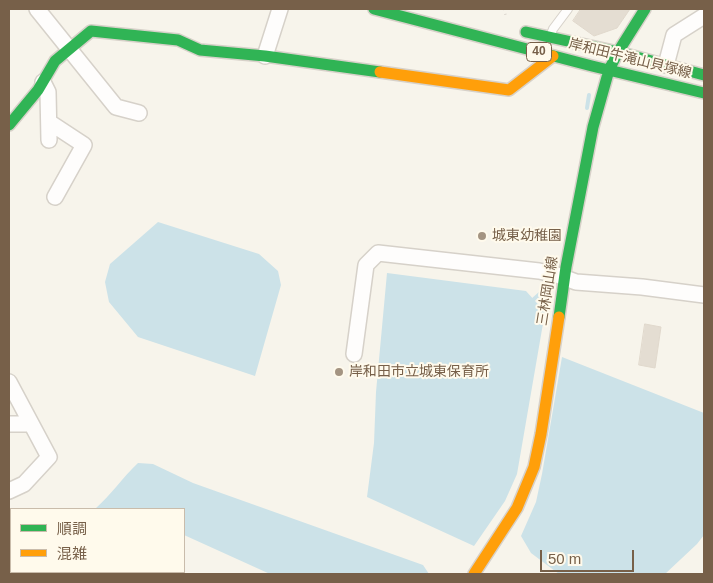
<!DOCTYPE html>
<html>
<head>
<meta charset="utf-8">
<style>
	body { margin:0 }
	#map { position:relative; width:713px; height:583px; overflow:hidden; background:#f7f4eb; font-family:Helvetica,"Noto Sans JP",sans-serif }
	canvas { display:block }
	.frame { position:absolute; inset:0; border:10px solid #776049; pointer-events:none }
	.legend { position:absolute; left:10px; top:508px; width:175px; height:65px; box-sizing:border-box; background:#fffaec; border:1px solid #c9bcab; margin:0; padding:6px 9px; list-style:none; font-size:15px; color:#776049 }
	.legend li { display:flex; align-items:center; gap:10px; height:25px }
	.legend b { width:25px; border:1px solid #c9bcab }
	.scale { position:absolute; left:540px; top:550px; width:94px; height:22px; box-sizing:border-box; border:2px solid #776049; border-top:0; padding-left:6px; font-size:15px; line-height:18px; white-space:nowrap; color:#776049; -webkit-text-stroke:4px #fffaec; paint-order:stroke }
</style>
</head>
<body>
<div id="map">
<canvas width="713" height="583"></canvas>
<div class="frame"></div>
<ul class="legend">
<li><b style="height:6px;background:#30b455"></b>順調</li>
<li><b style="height:6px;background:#ff9f0a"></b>混雑</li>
</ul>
<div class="scale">50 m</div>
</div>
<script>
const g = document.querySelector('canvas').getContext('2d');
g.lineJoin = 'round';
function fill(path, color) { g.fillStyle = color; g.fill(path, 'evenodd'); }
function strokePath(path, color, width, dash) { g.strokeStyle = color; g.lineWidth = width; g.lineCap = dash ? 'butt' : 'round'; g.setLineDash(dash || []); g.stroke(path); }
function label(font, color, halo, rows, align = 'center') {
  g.font = font + ' Helvetica,"Noto Sans JP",sans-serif'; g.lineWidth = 4; g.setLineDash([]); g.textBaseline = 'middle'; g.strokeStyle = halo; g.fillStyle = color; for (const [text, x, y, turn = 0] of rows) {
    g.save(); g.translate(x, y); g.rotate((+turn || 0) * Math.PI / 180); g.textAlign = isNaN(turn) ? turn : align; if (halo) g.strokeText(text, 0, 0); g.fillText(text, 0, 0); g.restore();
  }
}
fill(new Path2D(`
	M 158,222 L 259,254 L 278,271 L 281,285 L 255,376 L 138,337 L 109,302 L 105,282 L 110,264 Z
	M 387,273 L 526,291 L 545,312 L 517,474 L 505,501 L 474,546 L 367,497 L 374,443 L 376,392 Z
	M 562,357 L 704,413 L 704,535 L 697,544 L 665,574 L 559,574 L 531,553 L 521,536 L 536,502 L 542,474 Z
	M 138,463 L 153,464 L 193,483 L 423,565 L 429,574 L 270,574 L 184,535 L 184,509 L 95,509 C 111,495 122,478 138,463 Z
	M 11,559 L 11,572 L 81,572 L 76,574 L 9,574 L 9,560 Z`), '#cce2e8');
strokePath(new Path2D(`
	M 587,108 L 589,95
	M 534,299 L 551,284`), '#cce2e8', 4);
const building = new Path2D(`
	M 581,9 L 630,9 L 617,28 L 594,36 L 573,21 Z
	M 645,324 L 661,327 L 655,368 L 639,365 Z`);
fill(building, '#e4ddd2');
strokePath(building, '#e0d8cc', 1);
const lane = new Path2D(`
	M 551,34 L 553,29 L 568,9`);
const street = new Path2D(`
	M 37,9 L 116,107 L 139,113
	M 265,56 L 280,9
	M 666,65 L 674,35 L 704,16
	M 43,82 L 48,92 L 49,140
	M 49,122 L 84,145 L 55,197
	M 354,354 L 366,265 L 378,253 L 539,271 L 557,275 L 576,282 L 642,287 L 704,295
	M 9,382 L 49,457 L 24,484 L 9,491
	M 9,424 L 31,424`);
const fast = new Path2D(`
	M 374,9 L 592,66 L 704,93
	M 526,32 L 618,52 L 704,75
	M 9,125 L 38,90 L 55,61 L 91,31 L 178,40 L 200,50 L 265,56 L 380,72
	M 559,317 L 566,267 L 593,127 L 609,70 L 618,52 L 645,9`);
const slow = new Path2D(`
	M 380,72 L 509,90 L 553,56
	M 474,574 L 517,508 L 534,467 L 541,434 L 559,317`);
strokePath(lane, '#d6d1c9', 10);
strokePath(street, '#d6d1c9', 18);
strokePath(fast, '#d7d1c9', 14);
strokePath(slow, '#d7d1c9', 14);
strokePath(new Path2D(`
	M 504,9 L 506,17`), '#dad4cd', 2.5, [1, 4]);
strokePath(lane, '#fefdfc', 8);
strokePath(street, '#fefdfc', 15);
strokePath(fast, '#30b455', 11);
strokePath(slow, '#ff9f0a', 11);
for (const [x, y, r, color] of [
	[482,236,5,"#a49482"],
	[339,372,5,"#a49482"]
]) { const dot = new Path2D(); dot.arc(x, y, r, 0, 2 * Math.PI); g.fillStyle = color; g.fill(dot); strokePath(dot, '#fffaec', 2); }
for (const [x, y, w] of [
	[539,52,25]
]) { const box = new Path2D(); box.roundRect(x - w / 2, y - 9.5, w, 19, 4); g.fillStyle = '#fffaec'; g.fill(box); strokePath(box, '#776049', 1); }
label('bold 12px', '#776049', null, [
	["40",539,52]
]);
label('14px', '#776049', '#fffaec', [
	["岸和田牛滝山貝塚線",630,59,14],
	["三林岡山線",548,291,-81]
]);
label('14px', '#776049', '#fffaec', [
	["城東幼稚園",492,236],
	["岸和田市立城東保育所",349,372]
], 'left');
</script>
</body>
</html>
